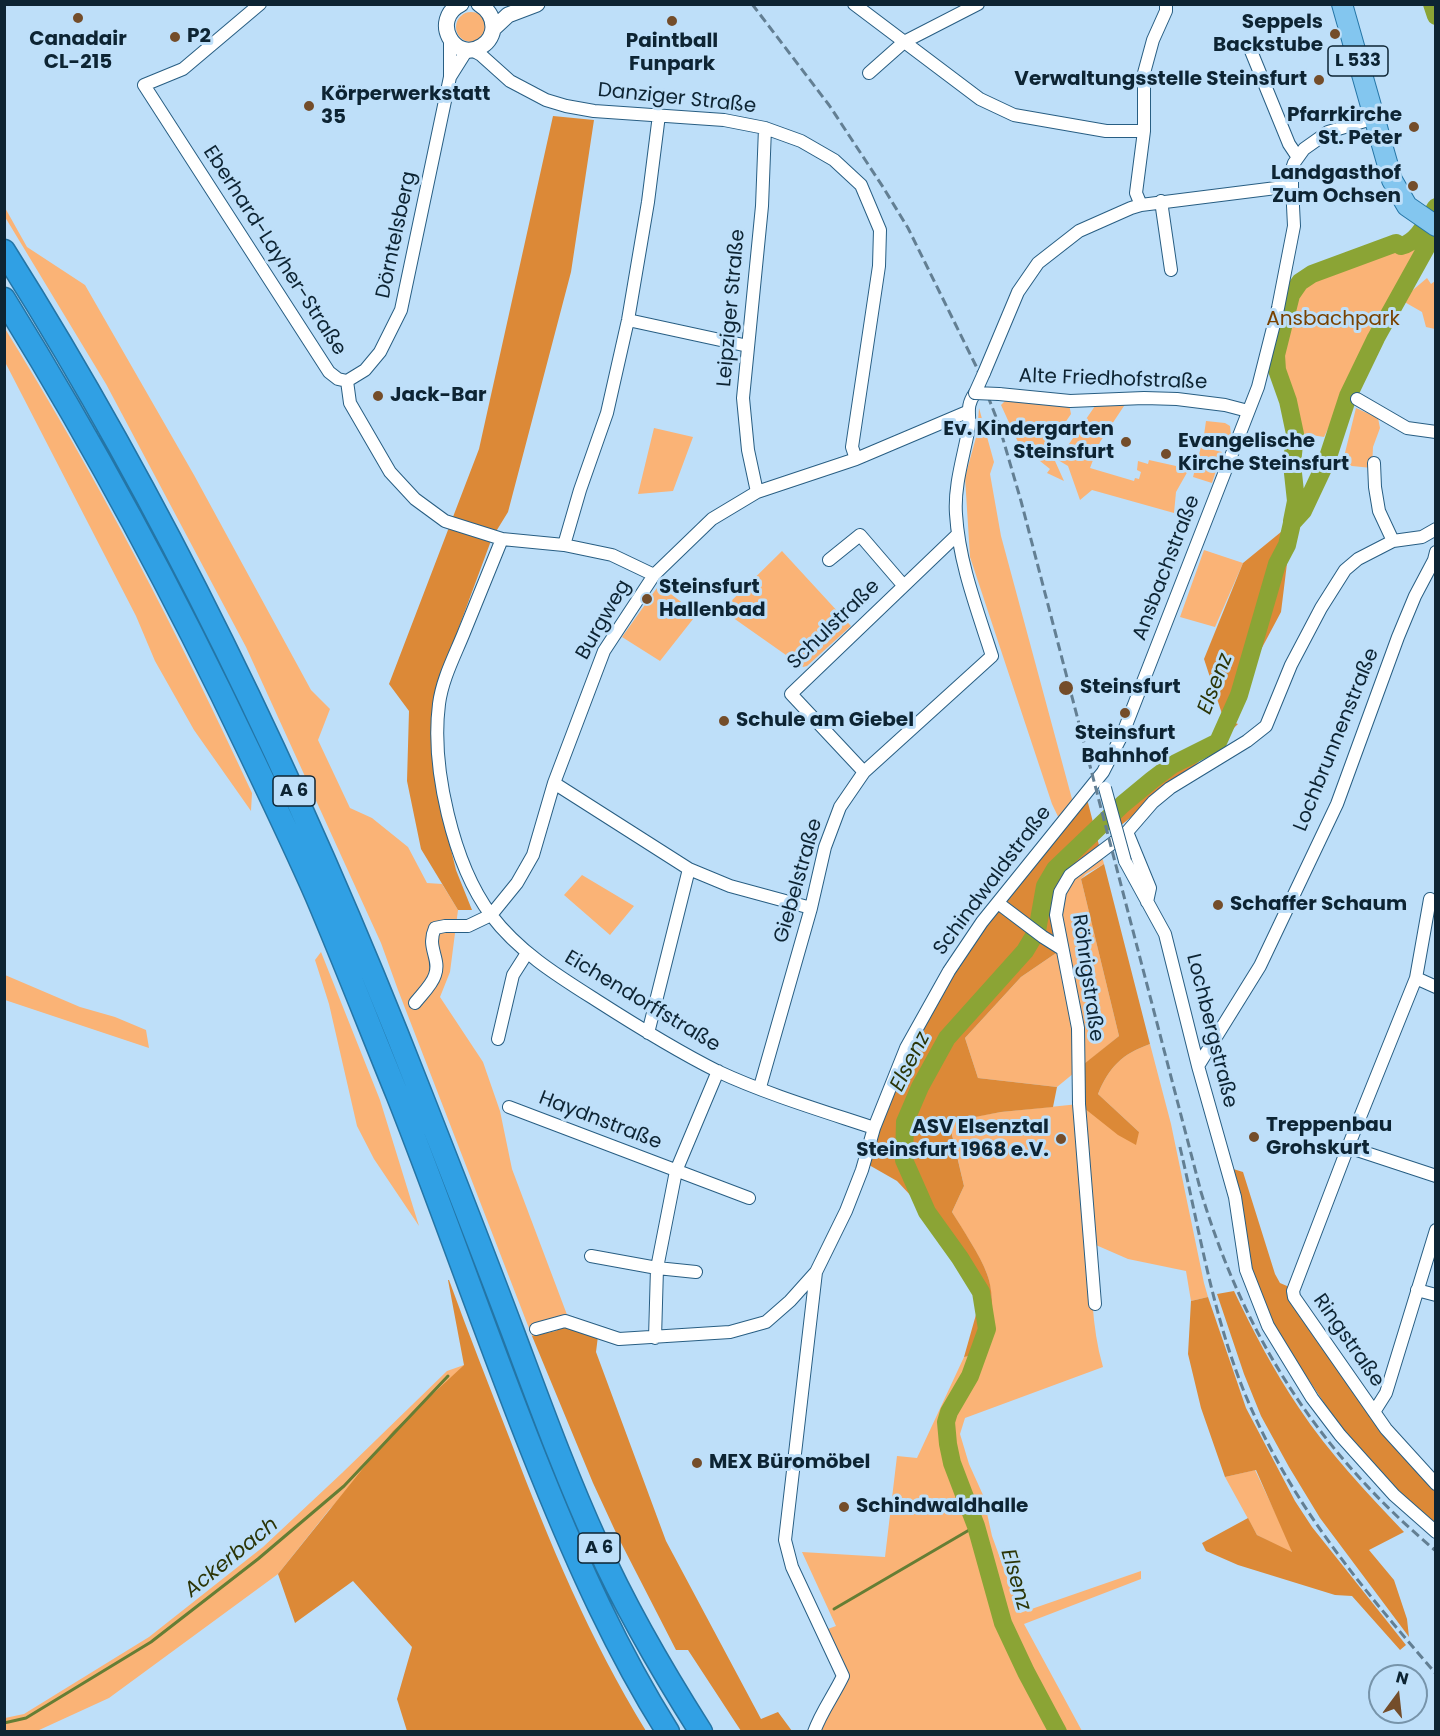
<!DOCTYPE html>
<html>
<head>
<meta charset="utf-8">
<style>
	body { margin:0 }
	#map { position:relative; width:1440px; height:1736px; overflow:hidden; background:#bedff9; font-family:Poppins,sans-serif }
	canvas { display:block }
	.frame { position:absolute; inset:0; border:6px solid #0d2433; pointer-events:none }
	.north { position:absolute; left:1368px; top:1664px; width:60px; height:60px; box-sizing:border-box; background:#bedff9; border:2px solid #7794aa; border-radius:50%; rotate:15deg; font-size:16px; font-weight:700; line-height:24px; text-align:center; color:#0d2433 }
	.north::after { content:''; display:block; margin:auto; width:21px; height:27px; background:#744d2a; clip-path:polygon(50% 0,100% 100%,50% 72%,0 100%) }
</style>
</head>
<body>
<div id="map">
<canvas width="1440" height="1736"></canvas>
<div class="frame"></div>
<div class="north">N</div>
</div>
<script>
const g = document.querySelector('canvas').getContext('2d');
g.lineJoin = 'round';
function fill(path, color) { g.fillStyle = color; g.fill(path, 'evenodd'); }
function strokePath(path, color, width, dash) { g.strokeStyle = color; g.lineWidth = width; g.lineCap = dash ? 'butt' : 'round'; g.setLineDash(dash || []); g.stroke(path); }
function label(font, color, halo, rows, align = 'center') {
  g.font = font + ' Poppins,sans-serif'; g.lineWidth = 6; g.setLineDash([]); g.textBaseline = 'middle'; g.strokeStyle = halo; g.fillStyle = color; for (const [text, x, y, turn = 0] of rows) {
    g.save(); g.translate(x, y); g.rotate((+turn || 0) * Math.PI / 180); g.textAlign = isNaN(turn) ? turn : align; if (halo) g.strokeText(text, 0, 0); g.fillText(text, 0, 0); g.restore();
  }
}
fill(new Path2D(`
	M456 27a15 15 0 1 1 30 0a15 15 0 1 1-30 0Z
	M 4,206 L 27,247 L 85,285 L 194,475 L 311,690 L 330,709 L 318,740 L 350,808 L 372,818 L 408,847 L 427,883 L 442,884 L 458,910 L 450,972 L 440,997 L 483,1062 L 500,1111 L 512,1169 L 569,1320 L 556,1331 L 532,1336 L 398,990 L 381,943 L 246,647 L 106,384 L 5,217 Z
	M 1413,245 L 1423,246 L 1390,302 L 1324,437 L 1299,433 L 1284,386 L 1278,355 L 1293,297 L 1302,283 Z
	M 1427,278 L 1431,284 L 1435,281 L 1435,329 L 1426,327 L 1422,312 L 1401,300 Z
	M 4,327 C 97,477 178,633 252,793 L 251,811 L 194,730 L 155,661 L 136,616 L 5,362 Z
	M 1005,401 L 1069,404 L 1071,414 L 1045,452 L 1055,461 L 1064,481 L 1047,473 L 1050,469 L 1035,457 L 1031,460 L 1017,440 L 1001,405 Z
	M 1126,403 L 1100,442 L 1090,468 L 1134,481 L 1135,478 L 1139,479 L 1141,472 L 1137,470 L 1138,461 L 1148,464 L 1149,460 L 1176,466 L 1176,470 L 1181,471 L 1182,468 L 1189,469 L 1176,492 L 1174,513 L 1092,490 L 1080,500 L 1068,466 L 1058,460 L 1095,406 Z
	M 979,408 L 994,462 L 990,474 L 1001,536 L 1072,799 L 1079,810 L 1064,829 L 1052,804 L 970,557 L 965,477 L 977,434 Z
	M 1356,408 L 1378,418 L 1380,428 L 1373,447 L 1372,468 L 1342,465 Z
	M 1206,421 L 1225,423 L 1230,426 L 1231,435 L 1227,448 L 1203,442 Z
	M 654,428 L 693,437 L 673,491 L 638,494 Z
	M 1201,447 L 1222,452 L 1212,483 L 1193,477 Z
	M 1204,550 L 1243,563 L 1215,627 L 1180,617 Z
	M 782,551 L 851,626 L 807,666 L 803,667 L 722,610 Z
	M 659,585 L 697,614 L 660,661 L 622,637 Z
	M 1101,853 L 1104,864 L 1086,874 L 1081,879 L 1119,1036 L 1057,1087 L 978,1078 L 965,1038 L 1021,977 L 1062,949 L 1060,892 Z
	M 582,875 L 634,906 L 610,935 L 564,895 Z
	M 321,952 L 380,1100 L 419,1226 L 374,1159 L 357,1126 L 329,1004 L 315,960 Z
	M 5,975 L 80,1007 L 115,1017 L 146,1030 L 149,1048 L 5,1000 Z
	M 1150,1044 L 1171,1124 L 1204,1283 L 1208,1297 L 1191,1301 L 1186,1271 L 1128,1259 L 1089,1242 C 1092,1284 1091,1326 1103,1367 L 965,1418 L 960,1434 L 969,1464 L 983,1495 L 992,1536 L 1020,1613 L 1141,1571 L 1141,1579 L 1024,1624 L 1082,1731 L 818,1731 L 846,1674 L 825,1630 L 836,1626 L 802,1552 L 885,1557 L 897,1456 L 917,1458 L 964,1357 L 987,1353 C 994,1334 994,1293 987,1274 C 979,1253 963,1231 952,1212 L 964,1186 L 949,1121 L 1001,1112 L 1079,1104 L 1139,1132 L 1098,1094 C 1109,1067 1122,1054 1150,1044 Z
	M 464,1365 L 329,1510 L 278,1574 L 109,1698 L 37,1731 L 5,1732 L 5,1718 L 24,1714 L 149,1637 L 263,1547 L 342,1473 L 447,1371 Z
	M 1255,1470 L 1290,1544 L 1292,1553 L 1257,1535 L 1225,1477 Z`), '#fab376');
fill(new Path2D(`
	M 553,116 L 594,120 L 571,272 L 508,512 L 492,538 L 439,681 L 434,727 L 437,792 L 456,870 L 472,910 L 458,910 L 421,849 L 407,781 L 409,711 L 389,684 L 479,449 Z
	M 1292,523 L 1281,612 L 1224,719 L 1238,724 L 1189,771 L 1120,826 L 1114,805 L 1152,775 L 1175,761 L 1210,748 L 1224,720 L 1204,659 L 1243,563 Z
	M 1087,799 L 1101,853 L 1060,892 L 1062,949 L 1021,977 L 965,1038 L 978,1078 L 1057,1087 L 1053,1107 L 1001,1112 L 949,1122 L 964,1186 L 952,1212 C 963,1230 980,1255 987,1274 C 995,1294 993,1333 987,1353 L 964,1357 L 979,1304 L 912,1197 L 897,1181 L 869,1165 L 884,1116 L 908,1052 L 935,1004 L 992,918 Z
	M 1104,864 L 1150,1044 C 1122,1054 1109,1067 1098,1094 L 1139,1132 L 1136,1145 L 1118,1135 L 1079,1104 L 1079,1068 L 1119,1036 L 1081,879 Z
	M 1230,1168 L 1243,1172 L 1275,1274 L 1280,1283 L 1287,1286 L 1301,1314 L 1435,1487 L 1435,1527 L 1350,1442 L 1277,1332 L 1257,1290 Z
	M 448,1280 L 449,1280 C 469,1335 490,1388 511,1442 C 549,1542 590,1640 646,1731 L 407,1731 L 397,1699 L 412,1647 L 353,1581 L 295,1623 L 278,1574 L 393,1431 L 464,1365 Z
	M 1234,1291 C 1253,1331 1274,1371 1299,1408 C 1329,1453 1367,1493 1404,1532 L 1369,1550 L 1394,1580 L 1407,1619 L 1409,1637 L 1320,1518 L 1289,1467 L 1261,1416 L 1244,1374 L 1217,1294 Z
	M 1208,1297 L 1246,1408 L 1295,1501 L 1312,1527 L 1406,1645 L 1400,1650 L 1352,1596 L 1335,1595 L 1238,1565 L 1206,1551 L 1202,1543 L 1248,1518 L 1257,1535 L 1292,1552 L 1256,1470 L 1225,1477 L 1201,1408 L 1188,1354 L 1191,1301 Z
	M 569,1320 L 598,1336 L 596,1352 L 666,1541 L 761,1719 L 778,1712 L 792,1731 L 741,1731 L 688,1650 L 676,1650 L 618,1537 L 593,1483 L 532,1336 L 556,1331 Z`), '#dc8937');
strokePath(new Path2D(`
	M 834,1609 L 976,1526
	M 4,1723 L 26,1718 L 151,1642 L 258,1559 L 344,1486 L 448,1376`), '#657e34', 3);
strokePath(new Path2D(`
	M 1432,4 L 1436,16
	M 1292,521 L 1296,501 L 1292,464 L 1295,434 L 1288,401 L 1277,370 L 1276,355 L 1291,295 L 1300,282 L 1312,274 L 1396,243 L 1401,246 C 1418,242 1427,221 1436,207
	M 1058,1732 L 1026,1672 L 1003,1623 L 976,1526 L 952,1463 L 948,1444 L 946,1422 L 949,1412 L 970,1376 L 987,1329 L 981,1292 L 960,1258 L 927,1212 L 904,1160 L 905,1122 L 920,1087 L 947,1038 L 1025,951 L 1037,931 L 1045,886 L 1055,869 L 1123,804 L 1152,780 L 1172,765 L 1218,742 L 1239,695 L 1277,564 L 1287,545 L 1292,523 L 1303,511 L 1327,460 L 1348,396 L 1376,338 L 1436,230`), '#8ba435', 18);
const minor = new Path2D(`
	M 260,4 L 183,69 L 144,85 L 329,372 L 338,379 L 347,381
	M 854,4 L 980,99 L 1014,115 L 1106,131 L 1144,131
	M 472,50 L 481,55 L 510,81 L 546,100 L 566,106 L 594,111 L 724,120 L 765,128 L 801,141 L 834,160 L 861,185 L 880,230 L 879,266 L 852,447 L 856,459
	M 1251,51 L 1289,144 L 1297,156
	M 869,73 L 904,42 L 978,4
	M 450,77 L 467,50
	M 1161,201 L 1171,270
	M 1141,205 L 1136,193 L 1144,131 L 1144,73 L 1153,40 L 1166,11 L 1166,4
	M 628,320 L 748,346
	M 984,373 L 1018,292 L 1038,263 L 1079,231 L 1131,208 L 1141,205 L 1292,186
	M 347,381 L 350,403 L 390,472 L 415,499 L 445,521 L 502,539 L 564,545 L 612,555 L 654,575
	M 347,381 L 365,370 L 380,352 L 401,310 L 450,77 L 450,40
	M 999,394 L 1070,401 L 1144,398 L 1177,399 L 1225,405 L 1248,411
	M 1357,399 L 1407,428 L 1436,432
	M 1374,463 L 1375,487 L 1379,511 L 1393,541
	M 757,492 L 748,450 L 743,398 L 762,206 L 765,128
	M 502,539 C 489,571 476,603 463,635 C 454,657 442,680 439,704 C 431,767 453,864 491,915 C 519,952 558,976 596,1000 C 635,1025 675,1050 717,1071 C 766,1094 823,1111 874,1128
	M 564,545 L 580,490 L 607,413 L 628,320 L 648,202 L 659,115
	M 829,560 L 860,535 L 903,585
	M 864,772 L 791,694 L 958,534
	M 554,783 L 689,869 L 730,886 L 811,908
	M 1125,861 L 1165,934 L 1198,1066 L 1235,1197 L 1246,1270 L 1268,1326 L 1312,1398 L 1340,1435 L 1394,1495 L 1436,1532
	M 1430,899 L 1416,978 L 1348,1147 L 1293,1291 L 1294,1297 L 1386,1429 L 1436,1484
	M 1147,902 L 1150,888 L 1127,832 L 1153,802 L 1170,788 L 1247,741 L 1266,726 L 1291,665 L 1321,608 L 1345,570 L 1358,559 L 1393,541 L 1422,537 L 1436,529
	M 998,903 L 1043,937 L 1062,949
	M 1416,978 L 1436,987
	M 415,1003 C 421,995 432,985 435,975 C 441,958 426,948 435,928 L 445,926 L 468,926 L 491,915 L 517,883 L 533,855 L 554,783 L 604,651 L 654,575 L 712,519 L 757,492 L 856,459 L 967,412
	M 648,1033 L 689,869
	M 498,1039 L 513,975 L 527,953
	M 1198,1066 L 1260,966 L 1337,804 L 1398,637 L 1415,596 L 1434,560 L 1436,552
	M 760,1087 L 811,908 L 825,847 L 840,807 L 864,772 L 992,656 C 977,609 959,563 956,514 C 954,487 963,458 968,432 C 972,415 964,409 975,393
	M 509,1107 L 749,1198
	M 1348,1147 L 1436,1176
	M 591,1256 L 657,1268 L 696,1272
	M 1417,1290 L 1436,1295
	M 1095,1304 L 1079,1104 L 1078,1028 L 1056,915 L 1060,892 L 1070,875 L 1126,833
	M 536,1329 L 565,1321 L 619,1339 L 730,1332 L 766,1322 L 790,1301 L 816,1272
	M 655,1338 L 657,1268 L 676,1171 L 718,1071
	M 1374,1412 L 1386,1393 L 1436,1230
	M 814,1732 C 821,1712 834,1695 843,1676 L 792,1567 L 785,1540 L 816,1272 L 846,1211 L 862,1170 L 874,1128 L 906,1048 L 949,971 L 982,922 L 1103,772 L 1123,733 L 1258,387 L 1278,308 L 1294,226 L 1292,186 L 1292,169 L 1294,163 L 1304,149 L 1328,132 L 1375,118`);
const tertiary = new Path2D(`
	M 461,4 C 430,19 454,64 482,46 C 489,42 493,34 493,27 C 493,16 487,9 479,4
	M 493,29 L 508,15 L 537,4`);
const primary = new Path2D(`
	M 1342,4 L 1392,180 L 1407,206 L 1436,226`);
const motorway = new Path2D(`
	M 4,251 C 172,517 306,800 420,1092 C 451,1171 482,1250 512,1330 C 539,1402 565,1474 597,1544 C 626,1609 663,1672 701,1732
	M 4,299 C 95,446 176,597 250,753 C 273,801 296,849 317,897 C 345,963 371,1030 398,1096 C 448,1222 491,1350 542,1475 C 578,1564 617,1651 668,1732`);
strokePath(minor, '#285e83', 14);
strokePath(tertiary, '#285e83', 17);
strokePath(primary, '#2475a6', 22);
strokePath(motorway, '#2475a6', 25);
strokePath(minor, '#fff', 12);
strokePath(tertiary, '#fff', 15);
strokePath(primary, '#83c6ef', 20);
strokePath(motorway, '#30a0e4', 22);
strokePath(new Path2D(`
	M 752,4 L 829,105 L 883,187 L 908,228 L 976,366 L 998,422 L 1021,501 L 1201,1192 C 1245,1338 1319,1453 1436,1551
	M 1180,1147 C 1199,1228 1212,1311 1243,1389 C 1288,1501 1359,1584 1436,1674`), '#637f93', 3, [9, 4.5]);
const minorBridge = new Path2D(`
	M 984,373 L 975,393 L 999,394
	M 1105,788 L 1125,861`);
strokePath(minorBridge, '#285e83', 14, []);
strokePath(minorBridge, '#fff', 12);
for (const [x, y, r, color] of [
	[78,18,6,"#744d2a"],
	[672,21,6,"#744d2a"],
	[1335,34,6,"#744d2a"],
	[175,37,6,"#744d2a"],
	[1319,80,6,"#744d2a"],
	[309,106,6,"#744d2a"],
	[1414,127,6,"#744d2a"],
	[1413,186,6,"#744d2a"],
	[378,396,6,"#744d2a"],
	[1126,442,6,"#744d2a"],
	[1166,454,6,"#744d2a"],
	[647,599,6,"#744d2a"],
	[1066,688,8,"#744d2a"],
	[1125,713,6,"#744d2a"],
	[724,721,6,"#744d2a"],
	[1218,905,6,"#744d2a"],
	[1254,1137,6,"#744d2a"],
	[1061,1139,6,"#744d2a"],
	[697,1463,6,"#744d2a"],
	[844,1507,6,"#744d2a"]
]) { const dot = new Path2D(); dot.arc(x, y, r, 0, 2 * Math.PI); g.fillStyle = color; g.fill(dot); strokePath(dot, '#bedff9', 2); }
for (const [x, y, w] of [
	[1358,61,60],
	[294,791,42],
	[599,1548,42]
]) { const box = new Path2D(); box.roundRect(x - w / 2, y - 15, w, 30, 4.5); g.fillStyle = '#bedff9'; g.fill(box); strokePath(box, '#0d2433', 1.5); }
label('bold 18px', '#0d2433', null, [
	["L 533",1358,61],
	["A 6",294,791],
	["A 6",599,1548]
]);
label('bold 20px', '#0d2433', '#bedff9', [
	["Seppels",1323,23,"right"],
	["Backstube",1323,46,"right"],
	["P2",187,37],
	["Canadair",78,40,"center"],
	["CL-215",78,63,"center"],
	["Paintball",672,42,"center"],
	["Funpark",672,65,"center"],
	["Verwaltungsstelle Steinsfurt",1307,80,"right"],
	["Körperwerkstatt",321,95],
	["35",321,118],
	["Pfarrkirche",1402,116,"right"],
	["St. Peter",1402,139,"right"],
	["Landgasthof",1401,174,"right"],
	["Zum Ochsen",1401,197,"right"],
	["Jack-Bar",390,396],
	["Ev. Kindergarten",1114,430,"right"],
	["Steinsfurt",1114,453,"right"],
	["Evangelische",1178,442],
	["Kirche Steinsfurt",1178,465],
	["Steinsfurt",659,588],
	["Hallenbad",659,611],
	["Steinsfurt",1080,688],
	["Schule am Giebel",736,721],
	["Steinsfurt",1125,734,"center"],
	["Bahnhof",1125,757,"center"],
	["Schaffer Schaum",1230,905],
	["Treppenbau",1266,1126],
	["Grohskurt",1266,1149],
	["ASV Elsenztal",1049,1128,"right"],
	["Steinsfurt 1968 e.V.",1049,1151,"right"],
	["MEX Büromöbel",709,1463],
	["Schindwaldhalle",856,1507]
], 'left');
label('20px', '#0d2433', '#bedff9', [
	["Danziger Straße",677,99,6],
	["Dörntelsberg",397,235,-78],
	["Eberhard-Layher-Straße",274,251,57],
	["Leipziger Straße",732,308,-85],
	["Alte Friedhofstraße",1113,380,2],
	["Ansbachstraße",1167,568,-69],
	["Burgweg",604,620,-60],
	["Schulstraße",834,625,-44],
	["Lochbrunnenstraße",1337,740,-68],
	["Giebelstraße",799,881,-74],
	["Schindwaldstraße",993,881,-53],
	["Röhrigstraße",1087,978,82],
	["Eichendorffstraße",642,1002,31],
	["Lochbergstraße",1211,1031,76],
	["Haydnstraße",600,1121,21],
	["Ringstraße",1348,1341,55]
]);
label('20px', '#794201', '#bedff9', [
	["Ansbachpark",1333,320]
]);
label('italic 21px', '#2b3507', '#bedff9', [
	["Elsenz",1216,684,-69],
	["Elsenz",911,1062,-63],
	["Ackerbach",232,1558,-39],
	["Elsenz",1015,1580,74]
]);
</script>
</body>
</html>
